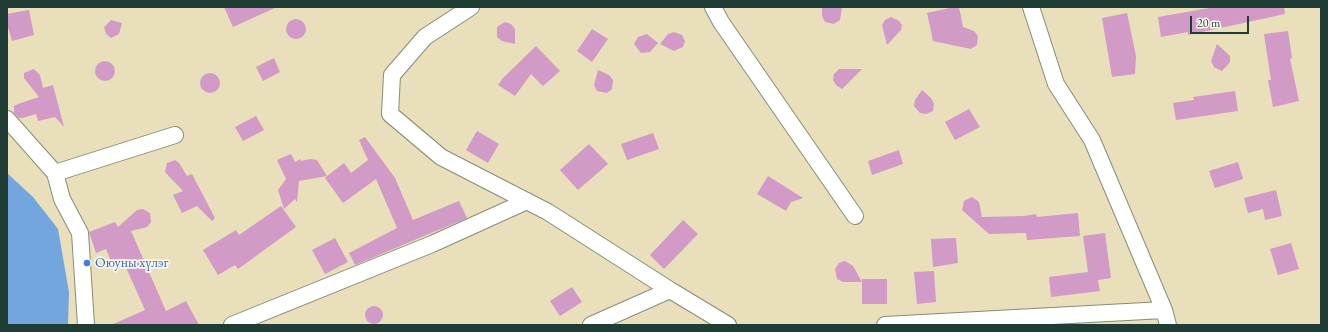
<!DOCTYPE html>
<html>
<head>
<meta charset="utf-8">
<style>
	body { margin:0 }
	#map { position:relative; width:1328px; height:332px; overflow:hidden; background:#e9dfba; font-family:"EB Garamond",serif }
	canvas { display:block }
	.frame { position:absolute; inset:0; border:8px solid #1f3d34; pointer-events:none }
	.scale { position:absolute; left:1190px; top:16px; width:59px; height:18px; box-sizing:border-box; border:2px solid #1f3d34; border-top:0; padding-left:5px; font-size:12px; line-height:14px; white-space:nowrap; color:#1f3d34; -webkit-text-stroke:3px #fbf7ec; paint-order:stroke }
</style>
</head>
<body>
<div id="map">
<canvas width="1328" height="332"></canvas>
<div class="frame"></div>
<div class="scale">20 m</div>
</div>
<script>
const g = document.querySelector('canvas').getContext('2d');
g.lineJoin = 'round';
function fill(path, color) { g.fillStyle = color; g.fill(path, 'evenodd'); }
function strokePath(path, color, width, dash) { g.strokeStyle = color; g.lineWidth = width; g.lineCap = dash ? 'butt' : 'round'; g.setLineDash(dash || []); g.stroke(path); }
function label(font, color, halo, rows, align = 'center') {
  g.font = font + ' "EB Garamond",serif'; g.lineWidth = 3.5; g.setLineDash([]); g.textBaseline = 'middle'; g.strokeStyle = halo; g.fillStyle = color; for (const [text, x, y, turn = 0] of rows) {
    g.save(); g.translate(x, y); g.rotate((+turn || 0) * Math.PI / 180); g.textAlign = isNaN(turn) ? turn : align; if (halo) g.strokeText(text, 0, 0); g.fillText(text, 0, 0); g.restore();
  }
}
fill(new Path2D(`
	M 7,173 L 33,197 L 58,229 L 69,292 L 68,325 L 7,325 Z`), '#73a6df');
fill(new Path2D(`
	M 224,7 L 277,7 L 233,27 Z
	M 822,7 L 842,7 L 840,20 L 834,24 L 825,22 L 822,16 Z
	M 954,7 L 959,7 L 963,27 L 974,31 L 978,36 L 977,45 L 971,49 L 933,41 L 927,13 Z
	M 1215,7 L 1284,7 L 1285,14 L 1188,35 L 1188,32 L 1161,37 L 1158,17 Z
	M 29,10 L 34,35 L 12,41 L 7,24 L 7,14 Z
	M 1127,13 L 1136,56 L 1135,74 L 1112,77 L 1102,18 Z
	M 891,17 L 899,21 L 902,25 L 901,30 L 887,45 L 882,25 L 885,20 Z
	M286 29a10 10 0 1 1 20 0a10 10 0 1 1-20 0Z
	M 111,20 L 122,23 L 119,34 L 111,38 L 106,34 L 104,27 Z
	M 505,22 L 511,24 L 515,29 L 515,44 L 502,41 L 497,37 L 497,27 Z
	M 592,29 L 608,39 L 592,62 L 577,51 Z
	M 1288,31 L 1292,58 L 1290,59 L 1299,101 L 1273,107 L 1268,80 L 1271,80 L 1264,34 Z
	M 674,32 L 682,35 L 685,41 L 683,47 L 674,51 L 660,44 L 668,34 Z
	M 647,34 L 658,43 L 650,52 L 641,53 L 634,44 L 638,37 Z
	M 1217,44 L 1230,56 L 1230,62 L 1222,71 L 1214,67 L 1211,61 Z
	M 536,46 L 560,71 L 543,86 L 531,74 L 515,96 L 498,85 L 503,78 Z
	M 274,58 L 280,72 L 263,81 L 256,67 Z
	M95 71a10 10 0 1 1 20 0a10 10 0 1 1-20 0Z
	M 34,69 L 40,75 L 43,88 L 53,85 L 64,127 L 55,117 L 38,121 L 36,114 L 22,118 L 19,118 L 14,113 L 14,106 L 18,104 L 39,97 L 24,78 L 24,73 Z
	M 839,69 L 862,69 L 842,89 L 836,85 L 833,80 L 834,74 Z
	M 598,70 L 609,75 L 613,80 L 612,89 L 607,93 L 597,91 L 594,85 Z
	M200 83a10 10 0 1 1 20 0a10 10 0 1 1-20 0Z
	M 922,90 L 931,98 L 934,104 L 933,111 L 926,114 L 920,113 L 914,106 L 915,100 Z
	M 1235,91 L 1238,111 L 1176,120 L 1173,103 L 1194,100 L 1193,97 Z
	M 969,109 L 980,127 L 955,140 L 945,122 Z
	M 256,116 L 264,130 L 243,141 L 235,127 Z
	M 477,131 L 499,144 L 488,163 L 466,150 Z
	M 653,133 L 659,149 L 627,160 L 621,144 Z
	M 365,137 L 395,178 L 413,220 L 459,201 L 467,218 L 355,265 L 349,253 L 397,228 L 376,179 L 343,203 L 325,178 L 327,176 L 299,181 L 297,202 L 295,199 L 284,209 L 278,190 L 286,179 L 277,160 L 291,154 L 295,162 L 301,159 L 301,161 L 311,159 L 317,160 L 327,176 L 344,163 L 351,173 L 368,160 L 359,140 Z
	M 589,144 L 608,164 L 578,190 L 560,170 Z
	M 899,150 L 903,164 L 872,175 L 868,161 Z
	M 175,160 L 179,163 L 187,176 L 192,174 L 215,218 L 212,221 L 197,206 L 182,213 L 173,195 L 183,191 L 165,172 L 167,163 Z
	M 1238,162 L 1243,179 L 1215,188 L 1209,171 Z
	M 768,176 L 803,198 L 791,202 L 786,211 L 757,194 Z
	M 1276,190 L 1282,216 L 1265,220 L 1263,209 L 1248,213 L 1244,198 Z
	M 972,197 L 979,202 L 982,217 L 1024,216 L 1036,214 L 1037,217 L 1078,213 L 1080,236 L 1027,240 L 1026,233 L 989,234 L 962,210 L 964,201 Z
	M 281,206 L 296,227 L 238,269 L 235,265 L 218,275 L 203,250 L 236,230 L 239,235 Z
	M 143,209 L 150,213 L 151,222 L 147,227 L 131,231 L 166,311 L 186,301 L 199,325 L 111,325 L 145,310 L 123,261 L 113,266 L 106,249 L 96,253 L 89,232 L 115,222 L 118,227 L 137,210 Z
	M 683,220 L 698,234 L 664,269 L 650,255 Z
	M 1105,233 L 1111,278 L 1098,280 L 1100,291 L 1051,297 L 1049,277 L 1088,272 L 1083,236 Z
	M 335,238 L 348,262 L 325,274 L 312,250 Z
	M 956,238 L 958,263 L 933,267 L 931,239 Z
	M 1291,243 L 1299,269 L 1278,275 L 1270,249 Z
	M 845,261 L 853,266 L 862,282 L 843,282 L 837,279 L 835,269 L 839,263 Z
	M 934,271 L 936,302 L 917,304 L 914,272 Z
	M 862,279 L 887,279 L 887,304 L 862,304 Z
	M 572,287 L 582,302 L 560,316 L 550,301 Z
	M365 315a9 9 0 1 1 18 0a9 9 0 1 1-18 0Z`), '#d29ac7');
const street = new Path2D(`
	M 471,7 L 425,37 L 392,75 L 390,114 L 441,157 L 548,212 L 670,290
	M 713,7 L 721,22 L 855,216
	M 1031,7 L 1056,84 L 1092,140 L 1164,310
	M 7,119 L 55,173 L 62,199 L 80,233 L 86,325
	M 55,173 L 175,135
	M 232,325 L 432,244 L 527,201
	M 591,325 L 670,290 L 728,325
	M 885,325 L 1164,310 L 1168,325`);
strokePath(street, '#848e77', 18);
strokePath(street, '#fff', 16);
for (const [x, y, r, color] of [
	[87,263,4,"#3f7fe0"]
]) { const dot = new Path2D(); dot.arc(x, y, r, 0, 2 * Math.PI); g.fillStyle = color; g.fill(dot); strokePath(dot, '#fbf7ec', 1.5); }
label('14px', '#366cbe', '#fbf7ec', [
	["Оюуны хүлэг",95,263]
], 'left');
</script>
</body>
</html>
